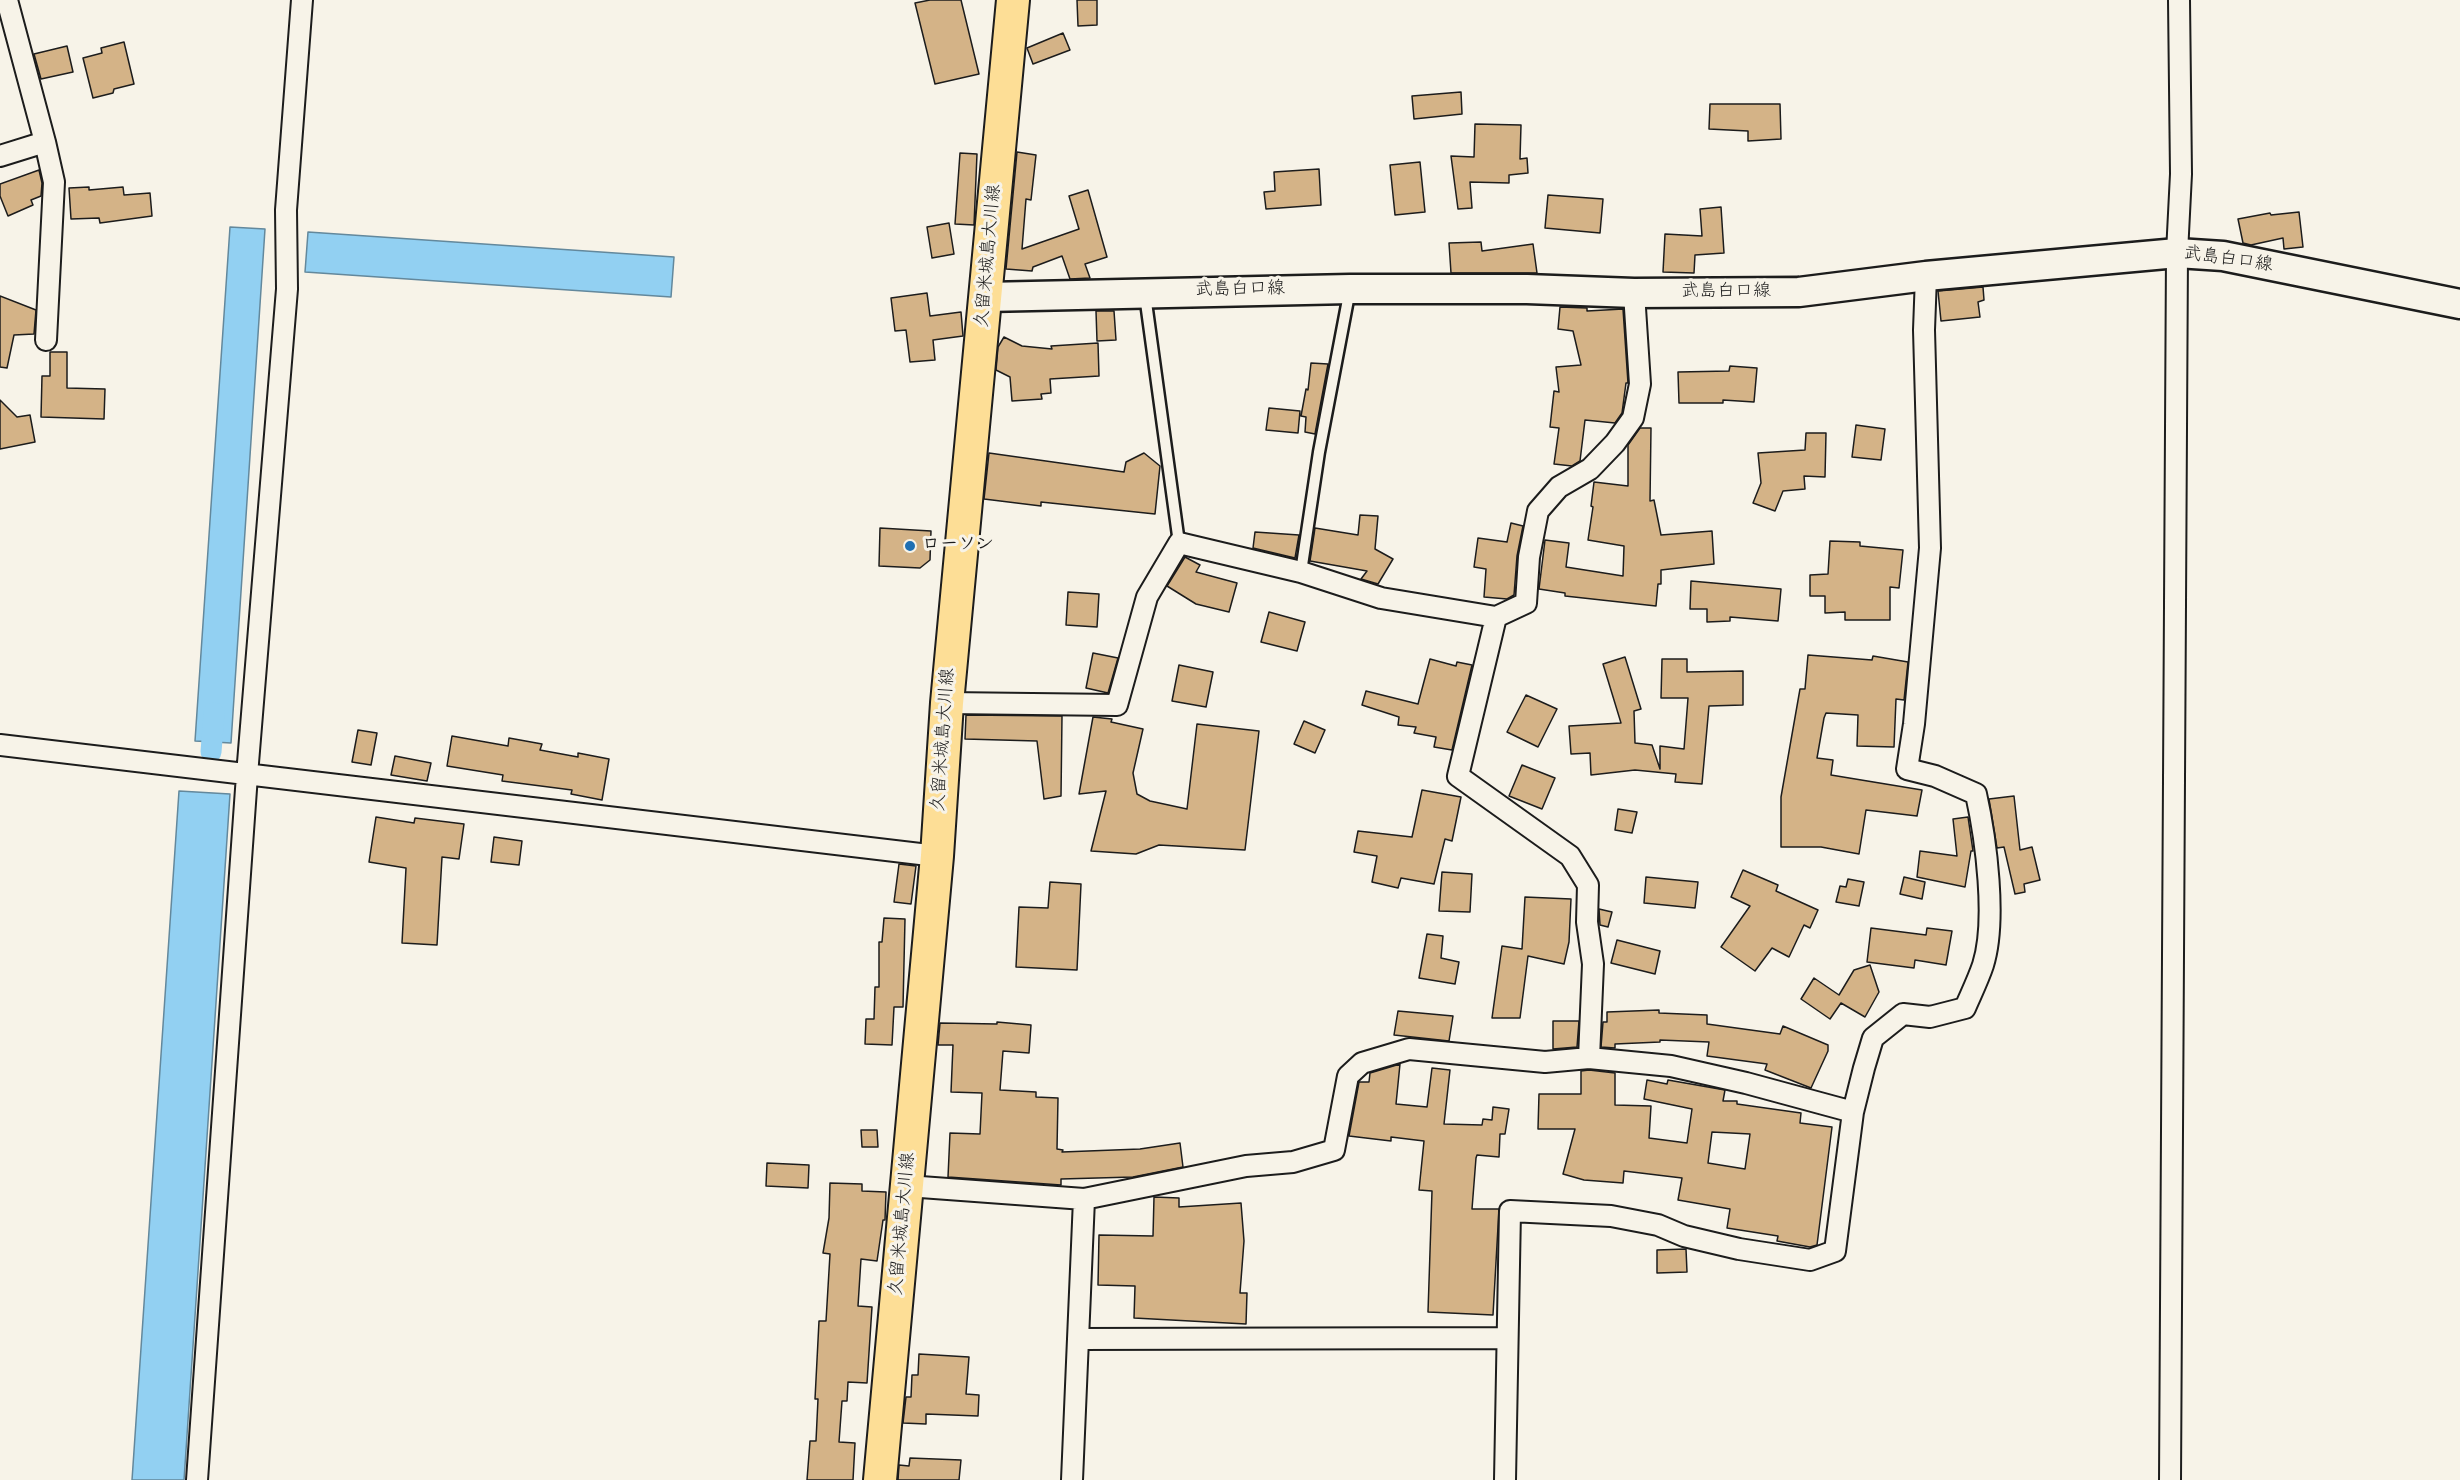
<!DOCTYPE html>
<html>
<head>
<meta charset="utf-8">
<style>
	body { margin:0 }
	canvas { display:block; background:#f7f3e8 }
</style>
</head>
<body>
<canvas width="2460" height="1480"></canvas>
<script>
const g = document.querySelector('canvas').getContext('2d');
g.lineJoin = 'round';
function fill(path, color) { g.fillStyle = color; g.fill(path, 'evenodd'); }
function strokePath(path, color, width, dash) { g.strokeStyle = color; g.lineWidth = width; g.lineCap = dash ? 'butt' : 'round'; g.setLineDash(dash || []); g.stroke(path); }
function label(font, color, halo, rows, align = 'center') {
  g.font = font + ' "Gochi Hand","Klee One",sans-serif'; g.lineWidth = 6; g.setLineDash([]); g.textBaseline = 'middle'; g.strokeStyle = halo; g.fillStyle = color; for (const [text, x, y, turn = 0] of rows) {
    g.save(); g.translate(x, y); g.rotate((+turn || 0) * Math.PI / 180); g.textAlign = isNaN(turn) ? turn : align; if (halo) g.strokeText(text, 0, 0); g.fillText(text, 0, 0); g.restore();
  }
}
const water = new Path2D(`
	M 230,227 L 265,229 L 231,743 L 195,741 Z
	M 308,232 L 674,257 L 671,297 L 305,272 Z
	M 179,791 L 230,794 L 184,1480 L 132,1480 Z`);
fill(water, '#92d0f2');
strokePath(water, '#63889c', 1.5);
strokePath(new Path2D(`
	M 211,752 L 214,713`), '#92d0f2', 21);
const building = new Path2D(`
	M 930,0 L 961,0 L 979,74 L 935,84 L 915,3 Z
	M 1077,0 L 1097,0 L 1097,25 L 1078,26 Z
	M 1063,33 L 1070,50 L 1033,64 L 1027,48 Z
	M 124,42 L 134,84 L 114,89 L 113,93 L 93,98 L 83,58 L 102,53 L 101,48 Z
	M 67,46 L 73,72 L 41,79 L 34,54 Z
	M 1461,92 L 1462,114 L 1414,119 L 1412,96 Z
	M 1710,104 L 1780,104 L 1781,139 L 1748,141 L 1748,131 L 1709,129 Z
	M 1475,124 L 1521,125 L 1520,159 L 1527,158 L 1528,173 L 1509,175 L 1509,183 L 1470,182 L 1472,208 L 1458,209 L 1451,156 L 1474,157 Z
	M 1017,152 L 1036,155 L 1031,200 L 1026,199 L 1022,249 L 1079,229 L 1069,196 L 1088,190 L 1107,257 L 1085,264 L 1090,278 L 1070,279 L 1062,256 L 1033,267 L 1032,271 L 1006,269 Z
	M 960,153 L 977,154 L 974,225 L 955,224 Z
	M 1420,162 L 1425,212 L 1395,215 L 1390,165 Z
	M 1319,169 L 1321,205 L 1266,209 L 1264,192 L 1275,191 L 1274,172 Z
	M 39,170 L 42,183 L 41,196 L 31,200 L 33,205 L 8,216 L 0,196 L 0,184 Z
	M 89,187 L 89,190 L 123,187 L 124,195 L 150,193 L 152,216 L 100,223 L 99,218 L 71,219 L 69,188 Z
	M 1548,195 L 1603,199 L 1600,233 L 1545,228 Z
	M 1721,207 L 1724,253 L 1695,255 L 1694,273 L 1663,272 L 1665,234 L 1702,236 L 1700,209 Z
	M 2299,212 L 2303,247 L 2284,249 L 2283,238 L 2251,245 L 2243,243 L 2238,219 L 2270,213 L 2271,215 Z
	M 949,223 L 954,254 L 932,258 L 927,227 Z
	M 1481,242 L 1482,251 L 1533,244 L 1537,273 L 1451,273 L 1449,243 Z
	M 1983,287 L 1984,300 L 1978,302 L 1980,317 L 1941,321 L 1938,291 Z
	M 927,293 L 930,316 L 961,312 L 963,336 L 933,340 L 935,360 L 910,362 L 906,330 L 895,331 L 891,298 Z
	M 0,296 L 36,310 L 34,334 L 14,335 L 7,368 L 0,367 Z
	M 1560,307 L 1587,308 L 1587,311 L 1623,309 L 1628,383 L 1626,383 L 1622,413 L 1615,423 L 1585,420 L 1580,461 L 1572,466 L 1554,464 L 1559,428 L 1550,427 L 1554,391 L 1559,392 L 1556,367 L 1581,365 L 1573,331 L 1558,329 Z
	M 1096,311 L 1114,311 L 1116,340 L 1097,341 Z
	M 1004,337 L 1022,346 L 1052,349 L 1051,346 L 1098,343 L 1099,376 L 1050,379 L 1051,393 L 1041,394 L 1042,399 L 1012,401 L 1010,377 L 996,370 L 998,347 Z
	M 50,352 L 67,352 L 67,388 L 105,389 L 104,419 L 41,417 L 42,376 L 50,376 Z
	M 1311,363 L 1328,364 L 1315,434 L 1305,432 L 1306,417 L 1301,416 L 1306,389 L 1308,390 Z
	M 1730,366 L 1757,368 L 1754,402 L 1723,400 L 1723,403 L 1679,403 L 1678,372 L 1729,371 Z
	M 0,400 L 17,417 L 30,415 L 35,442 L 0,449 Z
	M 1269,408 L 1300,411 L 1298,433 L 1266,430 Z
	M 1856,425 L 1885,429 L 1881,460 L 1852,457 Z
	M 1640,428 L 1651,428 L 1650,501 L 1654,500 L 1661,535 L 1712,531 L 1714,564 L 1661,570 L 1661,584 L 1658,584 L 1656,606 L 1565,596 L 1565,593 L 1539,589 L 1545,540 L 1569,543 L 1566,567 L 1623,576 L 1624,546 L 1588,540 L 1593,507 L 1591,506 L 1594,482 L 1628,486 L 1628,445 Z
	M 1806,433 L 1826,433 L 1825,477 L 1804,476 L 1805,489 L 1783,491 L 1775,511 L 1753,503 L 1761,483 L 1758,453 L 1805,450 Z
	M 989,453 L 1124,472 L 1126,462 L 1144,453 L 1160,466 L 1155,514 L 1041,502 L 1041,506 L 984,499 Z
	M 1360,515 L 1378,516 L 1375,549 L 1393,559 L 1378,584 L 1361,579 L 1367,571 L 1310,561 L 1315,528 L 1358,535 Z
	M 1511,523 L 1523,526 L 1517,556 L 1514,595 L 1507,599 L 1484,597 L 1486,569 L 1474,567 L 1478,538 L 1507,542 Z
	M 880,528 L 931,531 L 930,560 L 920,568 L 879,566 Z
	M 1255,532 L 1299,535 L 1295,558 L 1253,548 Z
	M 1830,541 L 1860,542 L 1860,546 L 1903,550 L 1899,588 L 1890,587 L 1890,620 L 1845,620 L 1845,612 L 1825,613 L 1825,596 L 1810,596 L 1810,575 L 1828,574 Z
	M 1185,557 L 1200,565 L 1196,572 L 1237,583 L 1229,612 L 1196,604 L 1167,586 Z
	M 1691,581 L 1781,589 L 1778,621 L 1730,617 L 1730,621 L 1707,622 L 1707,609 L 1690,609 Z
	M 1068,592 L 1099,594 L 1097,627 L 1066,625 Z
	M 1269,612 L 1305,622 L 1297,651 L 1261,642 Z
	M 1093,653 L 1118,658 L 1108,693 L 1086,688 Z
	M 1808,655 L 1872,660 L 1873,656 L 1908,662 L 1904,700 L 1896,699 L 1894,747 L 1857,746 L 1858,715 L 1826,713 L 1824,718 L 1817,758 L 1833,760 L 1831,775 L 1922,790 L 1917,816 L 1866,810 L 1859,854 L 1821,847 L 1781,847 L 1781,797 L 1800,689 L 1805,689 Z
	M 1625,657 L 1641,709 L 1634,711 L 1635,743 L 1652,745 L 1660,769 L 1660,746 L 1684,749 L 1688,698 L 1661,698 L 1662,659 L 1687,659 L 1687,672 L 1743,671 L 1743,705 L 1709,706 L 1702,784 L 1675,782 L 1676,774 L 1635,770 L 1591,775 L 1590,753 L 1571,754 L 1569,726 L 1621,723 L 1603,664 Z
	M 1430,659 L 1456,666 L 1457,662 L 1472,665 L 1452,750 L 1434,747 L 1436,737 L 1414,733 L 1416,727 L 1398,725 L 1399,717 L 1362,705 L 1366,691 L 1418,704 Z
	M 1179,665 L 1213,672 L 1206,707 L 1172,701 Z
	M 1526,695 L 1557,709 L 1538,747 L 1507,732 Z
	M 966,715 L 1062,716 L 1061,796 L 1044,799 L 1037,741 L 965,739 Z
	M 1093,717 L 1112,719 L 1111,722 L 1143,729 L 1133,773 L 1137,794 L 1150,801 L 1187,809 L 1197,724 L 1259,731 L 1245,850 L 1159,845 L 1136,854 L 1091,851 L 1106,791 L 1079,794 Z
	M 1304,721 L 1325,730 L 1315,753 L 1294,744 Z
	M 358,730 L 377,733 L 371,765 L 352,762 Z
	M 452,736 L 508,746 L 509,738 L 542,744 L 540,750 L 578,757 L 578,753 L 609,759 L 602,800 L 571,794 L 572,790 L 502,781 L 503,775 L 447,766 Z
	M 395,756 L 431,763 L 427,781 L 391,775 Z
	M 1522,765 L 1555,778 L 1542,809 L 1509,796 Z
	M 1422,790 L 1461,797 L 1452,841 L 1445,839 L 1434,884 L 1401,878 L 1398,888 L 1372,882 L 1377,856 L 1354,852 L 1358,831 L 1412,837 Z
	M 2014,796 L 2020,850 L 2032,847 L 2040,880 L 2024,884 L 2025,892 L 2015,894 L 2004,847 L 1997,848 L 1989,799 Z
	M 1618,809 L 1637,812 L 1632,833 L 1615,830 Z
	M 376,817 L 414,823 L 415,818 L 464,824 L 459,859 L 442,857 L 437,945 L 402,943 L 406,868 L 369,862 Z
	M 1968,817 L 1973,851 L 1971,851 L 1965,887 L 1917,877 L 1920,851 L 1957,856 L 1953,819 Z
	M 494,837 L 522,841 L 519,865 L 491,862 Z
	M 899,864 L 916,866 L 911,904 L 894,902 Z
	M 1743,870 L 1778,885 L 1776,891 L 1818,910 L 1810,928 L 1804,925 L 1789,957 L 1772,948 L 1755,971 L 1721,947 L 1750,906 L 1731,897 Z
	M 1442,872 L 1472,874 L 1470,912 L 1439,911 Z
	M 1646,877 L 1698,882 L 1695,908 L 1644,903 Z
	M 1904,877 L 1925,882 L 1922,899 L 1900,894 Z
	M 1848,879 L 1864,882 L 1859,906 L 1836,902 L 1840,886 L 1846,887 Z
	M 1050,882 L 1081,884 L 1077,970 L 1016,967 L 1019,907 L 1048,908 Z
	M 1525,897 L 1571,899 L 1569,942 L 1564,964 L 1528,956 L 1520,1018 L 1492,1018 L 1502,946 L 1522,949 Z
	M 1599,909 L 1612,912 L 1608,927 L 1600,925 Z
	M 884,918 L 905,919 L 903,1007 L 894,1007 L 892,1045 L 865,1044 L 866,1019 L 874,1019 L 875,987 L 879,987 L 879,942 L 882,942 Z
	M 1871,928 L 1926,935 L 1927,928 L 1952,931 L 1946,965 L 1915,960 L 1914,968 L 1867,962 Z
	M 1427,934 L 1443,936 L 1441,958 L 1459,962 L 1455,984 L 1419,978 Z
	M 1617,940 L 1660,951 L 1655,974 L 1611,963 Z
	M 1870,965 L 1879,992 L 1865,1017 L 1841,1003 L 1830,1019 L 1801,999 L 1814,978 L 1839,995 L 1854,970 Z
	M 1659,1010 L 1659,1013 L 1707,1015 L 1707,1024 L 1780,1034 L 1783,1026 L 1828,1045 L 1828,1051 L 1811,1088 L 1765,1070 L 1767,1064 L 1707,1056 L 1709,1042 L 1660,1040 L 1660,1042 L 1615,1044 L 1615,1048 L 1601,1047 L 1603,1022 L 1607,1022 L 1607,1012 Z
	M 1398,1011 L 1453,1016 L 1449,1041 L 1394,1035 Z
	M 1553,1021 L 1579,1021 L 1577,1047 L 1553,1049 Z
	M 997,1022 L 1031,1025 L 1029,1053 L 1003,1051 L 1000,1090 L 1036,1092 L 1036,1097 L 1058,1098 L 1057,1149 L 1063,1150 L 1062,1152 L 1140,1149 L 1180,1143 L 1183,1167 L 1133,1177 L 1061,1179 L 1061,1185 L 948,1177 L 950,1133 L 980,1134 L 982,1093 L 951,1092 L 953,1045 L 938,1045 L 940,1023 L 997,1024 Z
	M 1400,1064 L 1396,1104 L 1427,1107 L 1432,1068 L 1450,1070 L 1444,1124 L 1482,1125 L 1483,1119 L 1492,1120 L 1493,1107 L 1509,1109 L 1505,1134 L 1500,1134 L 1499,1157 L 1477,1155 L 1476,1158 L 1472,1209 L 1499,1209 L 1493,1315 L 1428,1312 L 1432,1191 L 1419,1190 L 1424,1141 L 1391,1137 L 1391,1141 L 1349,1136 L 1359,1082 L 1369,1082 L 1370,1073 Z
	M 1589,1070 L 1615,1073 L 1615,1105 L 1651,1106 L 1649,1138 L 1687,1143 L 1692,1109 L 1644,1099 L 1647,1080 L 1667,1084 L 1668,1080 L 1725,1090 L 1723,1101 L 1737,1101 L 1737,1104 L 1801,1113 L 1800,1123 L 1832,1127 L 1817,1245 L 1810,1247 L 1777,1241 L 1778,1236 L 1727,1228 L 1730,1209 L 1678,1200 L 1682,1178 L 1624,1171 L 1623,1183 L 1584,1180 L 1563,1174 L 1575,1129 L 1538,1129 L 1539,1094 L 1581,1094 L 1581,1071 ZM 1712,1132 L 1750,1134 L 1745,1169 L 1708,1163 Z
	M 861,1130 L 877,1130 L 878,1147 L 862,1147 Z
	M 767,1163 L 809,1165 L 808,1188 L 766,1186 Z
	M 830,1183 L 862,1184 L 862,1191 L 886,1192 L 885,1220 L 883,1220 L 877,1261 L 861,1259 L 858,1306 L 872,1307 L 867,1383 L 848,1382 L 847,1401 L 842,1401 L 839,1442 L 855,1443 L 853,1480 L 807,1480 L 810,1441 L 816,1441 L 818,1399 L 815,1399 L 819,1321 L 826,1321 L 830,1254 L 823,1253 L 829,1218 Z
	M 1154,1197 L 1179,1198 L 1179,1207 L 1241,1203 L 1244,1241 L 1240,1293 L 1247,1293 L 1246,1324 L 1134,1318 L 1135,1286 L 1098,1285 L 1099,1235 L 1153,1236 Z
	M 1686,1249 L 1687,1272 L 1657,1273 L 1657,1250 Z
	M 919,1354 L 969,1357 L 966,1394 L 979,1395 L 978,1416 L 926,1414 L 926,1424 L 903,1423 L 906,1397 L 911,1397 L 912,1375 L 918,1375 Z
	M 910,1458 L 961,1460 L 959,1480 L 898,1480 L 899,1465 L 909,1466 Z`);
fill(building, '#d4b387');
strokePath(building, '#1c1c1c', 1.5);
const service = new Path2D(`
	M 1145,295 L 1179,543
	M 1301,572 L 1319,452 L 1350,289`);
const minor = new Path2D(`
	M 45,142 L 54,182 L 46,340
	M 0,156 L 45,142 L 7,0
	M 1496,617 L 1458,776 L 1570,856 L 1588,885 L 1587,922 L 1593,964 L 1589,1058
	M 947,703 L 1117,705 L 1147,597 L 1179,543 L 1301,572 L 1381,598 L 1496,617 L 1526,603 L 1529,557 L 1538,511 L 1559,487 L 1590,469 L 1615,443 L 1633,418 L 1640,384 L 1634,293
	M 0,745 L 937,856
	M 907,1186 L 1084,1199 L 1246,1166 L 1293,1162 L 1334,1150 L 1348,1076 L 1362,1063 L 1409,1049 L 1545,1062 L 1589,1058 L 1671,1066 L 1746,1083 L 1853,1112
	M 1084,1199 L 1078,1339 L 1507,1338
	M 197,1480 L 247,775 L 287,289 L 286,210 L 302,0
	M 1072,1480 L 1078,1339
	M 1505,1480 L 1510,1211 L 1611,1216 L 1658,1225 L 1684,1236 L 1739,1249 L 1810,1260 L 1835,1251 L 1853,1112 L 1864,1068 L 1873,1038 L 1903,1014 L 1930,1017 L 1965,1008 C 1971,994 1978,980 1983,965 C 1997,921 1986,839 1976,794 L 1935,776 L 1907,769 L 1914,724 L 1930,548 L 1924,330 L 1926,276
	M 2170,1480 L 2177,253 L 2181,174 L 2179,0`);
const secondary = new Path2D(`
	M 986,297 L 1350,289 L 1527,289 L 1634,293 L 1799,292 L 1926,276 L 2177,253 L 2223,256 L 2460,304`);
const primary = new Path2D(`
	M 880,1480 L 937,856 L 947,703 L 1013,0`);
strokePath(service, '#1c1c1c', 15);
strokePath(minor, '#1c1c1c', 24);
strokePath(secondary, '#1c1c1c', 33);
strokePath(primary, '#1c1c1c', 36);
strokePath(service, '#f7f3e8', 10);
strokePath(minor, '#f7f3e8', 20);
strokePath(secondary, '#f7f3e8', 28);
strokePath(primary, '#fdde96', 32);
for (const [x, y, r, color] of [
	[910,546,6,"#1f6fb2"]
]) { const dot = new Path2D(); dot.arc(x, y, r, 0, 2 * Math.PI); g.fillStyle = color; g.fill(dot); strokePath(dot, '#f7f3e8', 2); }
label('18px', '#1c1c1c', '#f7f3e8', [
	["久留米城島大川線",990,256,-85],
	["武島白口線",2228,261,8],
	["武島白口線",1240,291,-1],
	["武島白口線",1726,293],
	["久留米城島大川線",945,740,-86],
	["久留米城島大川線",904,1224,-85]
]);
label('bold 18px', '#1c1c1c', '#f7f3e8', [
	["ローソン",922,546]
], 'left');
</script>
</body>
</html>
